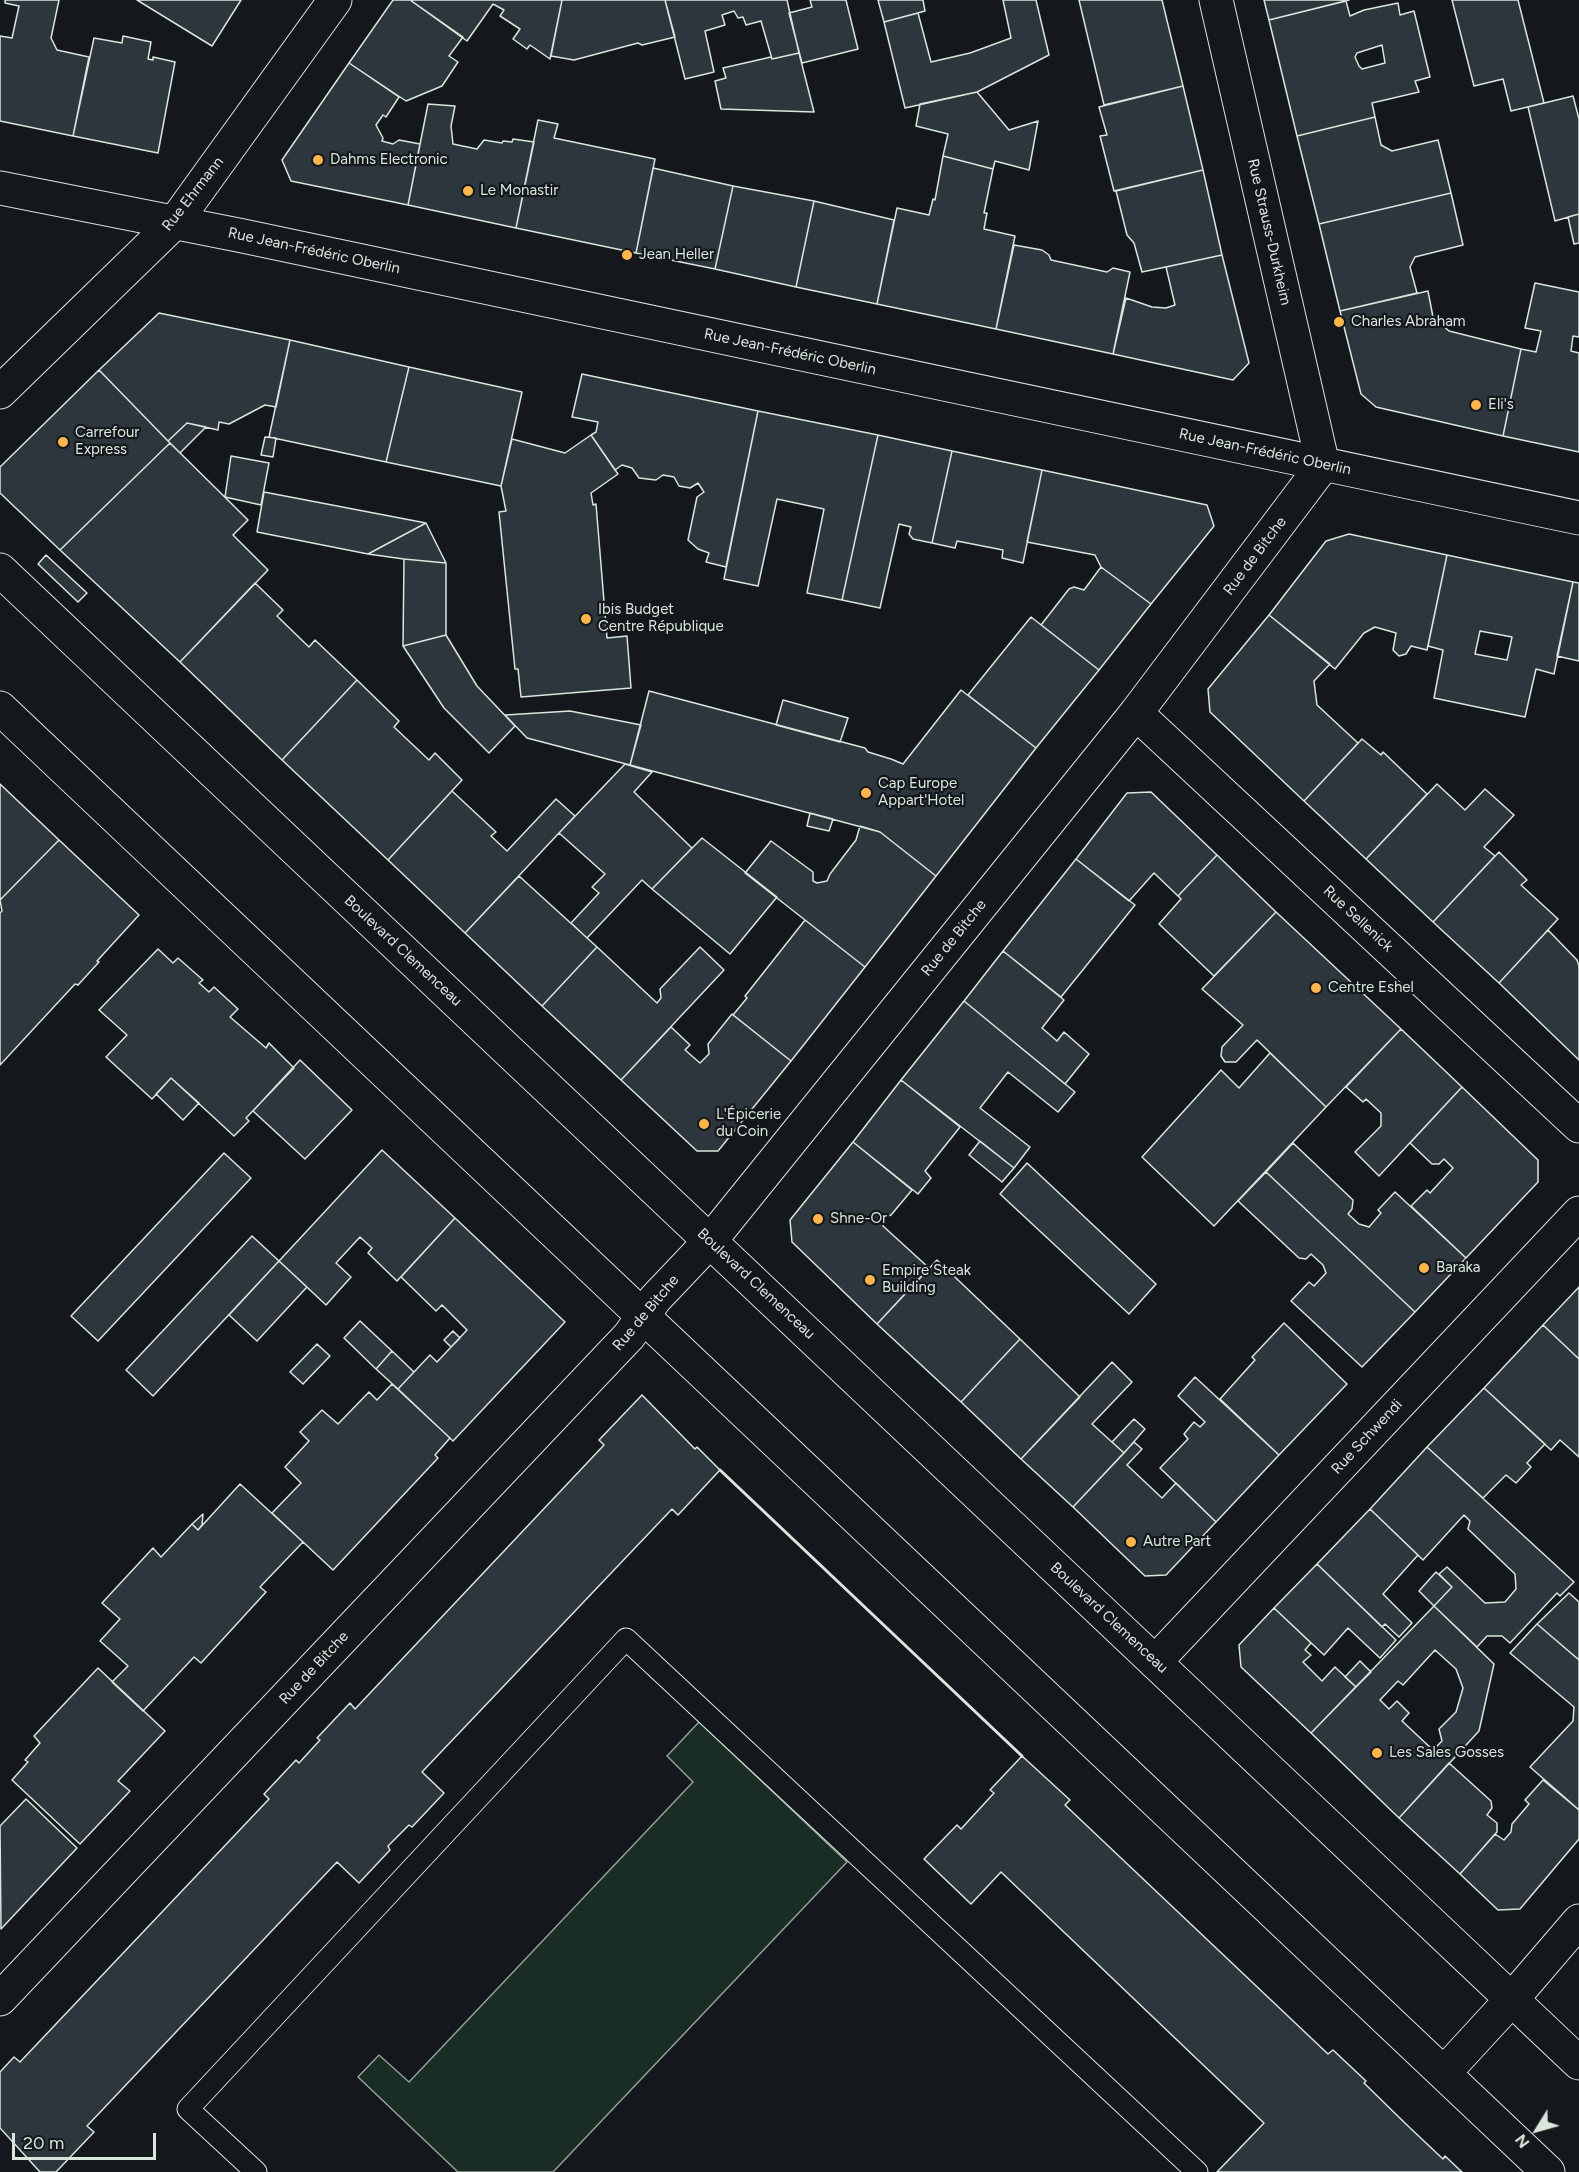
<!DOCTYPE html>
<html>
<head>
<meta charset="utf-8">
<style>
	body { margin:0 }
	#map { position:relative; width:1579px; height:2172px; overflow:hidden; background:#14181c; font-family:Figtree,sans-serif }
	canvas { display:block }
	.north { position:absolute; left:1507px; top:2100px; width:60px; height:60px; -webkit-text-stroke:4px #14181c; paint-order:stroke; rotate:233deg; font-size:16px; font-weight:700; line-height:24px; text-align:center; color:#d8e6dc }
	.north::after { content:''; display:block; margin:auto; width:21px; height:27px; background:#d8e6dc; clip-path:polygon(50% 0,100% 100%,50% 72%,0 100%) }
	.scale { position:absolute; left:12px; top:2133px; width:144px; height:27px; box-sizing:border-box; border:3px solid #d8e6dc; border-top:0; padding-left:8px; font-size:18px; line-height:21px; white-space:nowrap; color:#d8e6dc; -webkit-text-stroke:4px #14181c; paint-order:stroke }
</style>
</head>
<body>
<div id="map">
<canvas width="1579" height="2172"></canvas>
<div class="north">N</div>
<div class="scale">20 m</div>
</div>
<script>
const g = document.querySelector('canvas').getContext('2d');
g.lineJoin = 'round';
function fill(path, color) { g.fillStyle = color; g.fill(path, 'evenodd'); }
function strokePath(path, color, width, dash) { g.strokeStyle = color; g.lineWidth = width; g.lineCap = dash ? 'butt' : 'round'; g.setLineDash(dash || []); g.stroke(path); }
function label(font, color, halo, rows, align = 'center') {
  g.font = font + ' Figtree,sans-serif'; g.lineWidth = 4.5; g.setLineDash([]); g.textBaseline = 'middle'; g.strokeStyle = halo; g.fillStyle = color; for (const [text, x, y, turn = 0] of rows) {
    g.save(); g.translate(x, y); g.rotate((+turn || 0) * Math.PI / 180); g.textAlign = isNaN(turn) ? turn : align; if (halo) g.strokeText(text, 0, 0); g.fillText(text, 0, 0); g.restore();
  }
}
const green = new Path2D(`
	M 699,1722 L 847,1862 L 553,2172 L 458,2172 L 358,2077 L 379,2055 L 409,2082 L 693,1782 L 667,1756 Z`);
fill(green, '#1a2d24');
strokePath(green, '#939e99', 1.5);
const building = new Path2D(`
	M 5,0 L 59,0 L 51,38 L 57,50 L 89,57 L 73,136 L 0,121 L 0,36 L 12,38 L 19,6 L 5,3 Z
	M 137,0 L 241,0 L 212,46 Z
	M 393,0 L 410,0 L 463,37 L 449,56 L 458,62 L 442,86 L 406,101 L 349,63 Z
	M 410,0 L 562,0 L 550,59 L 530,45 L 527,49 L 513,39 L 520,29 L 500,16 L 504,10 L 493,4 L 467,41 Z
	M 562,0 L 665,0 L 675,37 L 642,45 L 638,43 L 574,60 L 551,56 Z
	M 665,0 L 787,0 L 799,53 L 772,59 L 761,21 L 746,25 L 743,17 L 738,18 L 734,11 L 722,15 L 725,25 L 705,31 L 714,72 L 685,79 Z
	M 810,0 L 846,0 L 858,49 L 802,63 L 789,13 L 812,7 Z
	M 878,0 L 923,0 L 925,11 L 884,22 Z
	M 1003,0 L 1036,0 L 1049,55 L 977,92 L 905,108 L 884,22 L 918,13 L 931,62 L 970,53 L 1011,38 Z
	M 1079,0 L 1162,0 L 1183,86 L 1104,105 Z
	M 1264,0 L 1349,0 L 1269,20 Z
	M 1452,0 L 1518,0 L 1544,103 L 1511,111 L 1503,79 L 1474,86 Z
	M 1346,1 L 1350,16 L 1364,10 L 1398,3 L 1400,15 L 1414,11 L 1430,77 L 1415,81 L 1419,92 L 1372,103 L 1375,117 L 1297,136 L 1269,20 ZM 1382,45 L 1385,63 L 1362,69 L 1359,66 L 1355,57 L 1357,53 Z
	M 123,36 L 151,42 L 148,59 L 153,60 L 153,57 L 175,62 L 158,153 L 73,136 L 94,38 L 122,43 Z
	M 799,53 L 814,112 L 721,109 L 715,81 L 726,78 L 723,68 L 771,57 L 772,59 Z
	M 349,63 L 399,97 L 386,117 L 383,115 L 376,125 L 383,138 L 382,141 L 393,144 L 399,140 L 420,144 L 408,205 L 291,181 L 282,160 Z
	M 1183,86 L 1203,170 L 1114,191 L 1100,136 L 1107,135 L 1099,107 Z
	M 977,92 L 1009,130 L 1038,121 L 1029,170 L 995,161 L 993,169 L 943,156 L 948,134 L 916,126 L 920,104 Z
	M 1573,96 L 1579,119 L 1579,214 L 1555,221 L 1528,107 Z
	M 428,104 L 455,106 L 451,126 L 453,144 L 477,149 L 484,140 L 502,143 L 503,141 L 512,142 L 513,139 L 534,142 L 516,228 L 408,205 Z
	M 1375,117 L 1381,145 L 1392,151 L 1438,140 L 1451,193 L 1319,224 L 1297,136 Z
	M 538,120 L 558,124 L 554,138 L 655,159 L 636,253 L 516,228 Z
	M 943,156 L 993,169 L 984,213 L 987,213 L 984,229 L 1015,236 L 996,329 L 877,304 L 897,208 L 929,215 L 933,199 L 935,200 Z
	M 653,168 L 733,186 L 715,269 L 636,253 Z
	M 1203,170 L 1222,255 L 1142,272 L 1134,243 L 1127,235 L 1116,191 Z
	M 733,186 L 814,201 L 796,287 L 715,269 Z
	M 1451,193 L 1463,245 L 1415,257 L 1410,267 L 1417,293 L 1340,311 L 1319,224 Z
	M 814,201 L 894,220 L 877,304 L 796,287 Z
	M 1579,214 L 1579,243 L 1574,244 L 1568,217 Z
	M 1014,245 L 1042,250 L 1049,255 L 1051,260 L 1107,272 L 1113,268 L 1130,272 L 1113,354 L 996,329 Z
	M 1222,255 L 1249,363 L 1233,380 L 1113,354 L 1126,298 L 1152,307 L 1166,308 L 1175,305 L 1166,267 Z
	M 1535,283 L 1579,292 L 1579,337 L 1573,336 L 1571,351 L 1579,353 L 1579,452 L 1503,436 L 1521,349 L 1536,352 L 1541,331 L 1525,328 Z
	M 1428,291 L 1433,317 L 1449,331 L 1521,349 L 1503,436 L 1376,407 L 1361,394 L 1340,311 Z
	M 159,313 L 290,340 L 276,407 L 265,405 L 229,424 L 219,422 L 218,430 L 187,423 L 168,441 L 99,370 Z
	M 290,340 L 409,367 L 386,462 L 269,437 Z
	M 409,367 L 522,392 L 501,486 L 386,462 Z
	M 99,370 L 170,443 L 60,550 L 0,493 L 0,467 Z
	M 582,374 L 758,411 L 726,567 L 706,562 L 709,553 L 698,549 L 688,540 L 697,497 L 704,492 L 698,483 L 690,488 L 679,486 L 674,477 L 663,475 L 656,480 L 639,478 L 632,468 L 622,465 L 615,470 L 591,435 L 596,432 L 598,422 L 572,417 Z
	M 758,411 L 878,435 L 842,600 L 807,593 L 824,509 L 777,499 L 758,586 L 724,579 Z
	M 187,423 L 206,427 L 180,453 L 168,441 Z
	M 591,435 L 618,474 L 591,493 L 593,505 L 596,504 L 607,638 L 627,636 L 631,688 L 521,697 L 518,669 L 515,669 L 499,512 L 506,511 L 501,486 L 512,439 L 565,453 Z
	M 878,435 L 952,451 L 932,543 L 913,539 L 909,534 L 911,527 L 899,524 L 880,608 L 842,600 Z
	M 265,437 L 276,438 L 273,457 L 261,455 Z
	M 170,443 L 248,520 L 233,535 L 268,570 L 180,662 L 60,550 Z
	M 952,451 L 1042,470 L 1023,563 L 1002,558 L 1003,550 L 957,541 L 955,548 L 932,543 Z
	M 231,456 L 269,463 L 261,505 L 225,497 Z
	M 1042,470 L 1207,505 L 1214,526 L 1151,604 L 1101,567 L 1095,555 L 1027,542 Z
	M 264,492 L 426,523 L 368,554 L 257,532 Z
	M 426,523 L 446,563 L 404,559 L 368,554 Z
	M 1349,534 L 1447,555 L 1427,650 L 1411,646 L 1406,654 L 1399,656 L 1393,650 L 1396,633 L 1375,627 L 1364,633 L 1335,669 L 1269,615 L 1326,541 Z
	M 46,555 L 87,593 L 78,602 L 38,564 Z
	M 1447,555 L 1573,582 L 1554,674 L 1536,669 L 1525,717 L 1434,698 L 1443,650 L 1428,646 ZM 1480,631 L 1512,637 L 1507,660 L 1475,654 Z
	M 404,559 L 446,563 L 446,635 L 403,646 Z
	M 1101,567 L 1151,604 L 1099,670 L 1041,625 L 1069,589 L 1074,587 L 1084,590 Z
	M 1573,582 L 1579,583 L 1579,661 L 1557,656 Z
	M 255,583 L 283,610 L 277,616 L 309,647 L 315,640 L 357,680 L 282,760 L 180,662 Z
	M 1269,615 L 1330,664 L 1314,681 L 1317,705 L 1358,743 L 1304,801 L 1210,712 L 1208,689 Z
	M 1031,617 L 1099,670 L 1036,748 L 968,695 Z
	M 446,635 L 477,686 L 515,726 L 489,753 L 444,708 L 403,646 Z
	M 357,680 L 399,721 L 394,727 L 429,760 L 435,753 L 462,780 L 388,860 L 282,760 Z
	M 961,690 L 1036,748 L 936,876 L 880,832 L 630,765 L 649,691 L 865,748 L 868,752 L 891,759 L 903,764 Z
	M 783,700 L 848,718 L 840,742 L 776,725 Z
	M 570,711 L 641,725 L 630,765 L 527,738 L 505,715 Z
	M 1362,739 L 1381,755 L 1383,752 L 1427,794 L 1366,859 L 1304,801 Z
	M 625,764 L 652,772 L 634,792 L 692,848 L 652,889 L 642,880 L 587,938 L 571,923 L 599,893 L 592,887 L 605,874 L 559,833 Z
	M 0,784 L 59,840 L 0,900 Z
	M 1437,784 L 1465,810 L 1485,789 L 1514,815 L 1484,847 L 1495,856 L 1433,922 L 1366,859 Z
	M 452,791 L 496,832 L 491,836 L 507,851 L 556,799 L 575,816 L 465,933 L 388,860 Z
	M 1151,792 L 1217,855 L 1178,896 L 1154,873 L 1129,901 L 1076,859 L 1127,793 Z
	M 810,813 L 833,819 L 829,831 L 807,826 Z
	M 860,826 L 880,832 L 936,876 L 865,967 L 745,873 L 771,841 L 813,872 L 813,881 L 817,883 L 827,881 L 830,874 L 856,840 Z
	M 702,838 L 777,897 L 730,954 L 652,889 Z
	M 59,840 L 139,915 L 97,961 L 99,962 L 78,985 L 75,984 L 0,1065 L 0,913 L 2,911 L 0,900 Z
	M 1499,852 L 1527,880 L 1521,885 L 1558,919 L 1499,983 L 1433,922 Z
	M 1217,855 L 1276,912 L 1214,976 L 1159,924 L 1181,899 L 1178,896 Z
	M 1076,859 L 1135,905 L 1061,997 L 1003,951 Z
	M 519,876 L 597,947 L 542,1006 L 465,933 Z
	M 1276,912 L 1401,1029 L 1326,1107 L 1257,1040 L 1236,1062 L 1225,1062 L 1221,1056 L 1222,1047 L 1243,1025 L 1202,989 Z
	M 805,920 L 865,967 L 791,1061 L 733,1015 L 747,998 L 745,996 Z
	M 1548,930 L 1577,960 L 1579,966 L 1579,1060 L 1499,983 Z
	M 597,947 L 657,1003 L 661,998 L 660,989 L 700,947 L 724,970 L 621,1080 L 542,1006 Z
	M 158,949 L 173,963 L 178,958 L 203,980 L 199,983 L 209,992 L 214,987 L 238,1009 L 230,1017 L 266,1048 L 269,1043 L 294,1068 L 246,1118 L 249,1121 L 234,1136 L 171,1078 L 152,1099 L 106,1057 L 127,1035 L 99,1010 Z
	M 1003,951 L 1064,1000 L 1042,1028 L 1057,1041 L 1064,1032 L 1089,1054 L 1065,1084 L 964,1001 Z
	M 964,1001 L 1075,1092 L 1058,1112 L 1008,1072 L 980,1108 L 1030,1147 L 1014,1168 L 901,1080 Z
	M 732,1014 L 791,1061 L 718,1151 L 697,1151 L 621,1080 L 671,1027 L 690,1045 L 685,1050 L 700,1063 L 709,1054 L 708,1044 Z
	M 1401,1029 L 1462,1087 L 1379,1176 L 1355,1152 L 1381,1126 L 1381,1113 L 1366,1099 L 1363,1102 L 1346,1087 Z
	M 1270,1053 L 1326,1107 L 1214,1226 L 1142,1157 L 1221,1070 L 1239,1088 Z
	M 300,1060 L 352,1110 L 305,1159 L 253,1111 Z
	M 171,1078 L 199,1103 L 183,1120 L 156,1094 Z
	M 901,1080 L 960,1127 L 925,1171 L 931,1178 L 918,1194 L 853,1142 Z
	M 1462,1087 L 1538,1160 L 1538,1182 L 1466,1258 L 1411,1206 L 1427,1190 L 1430,1193 L 1453,1168 L 1444,1159 L 1439,1164 L 1432,1164 L 1410,1143 Z
	M 980,1141 L 1014,1168 L 1002,1182 L 969,1155 Z
	M 853,1142 L 912,1190 L 891,1215 L 885,1217 L 883,1226 L 929,1268 L 877,1324 L 792,1242 L 790,1220 Z
	M 1293,1143 L 1353,1200 L 1352,1209 L 1348,1214 L 1359,1224 L 1369,1227 L 1381,1213 L 1378,1210 L 1395,1192 L 1466,1258 L 1415,1312 L 1266,1172 Z
	M 382,1150 L 455,1218 L 397,1281 L 368,1253 L 372,1248 L 360,1237 L 336,1263 L 351,1277 L 326,1305 L 279,1261 Z
	M 224,1153 L 251,1178 L 98,1341 L 71,1316 Z
	M 1027,1163 L 1156,1284 L 1129,1314 L 1000,1194 Z
	M 1266,1172 L 1415,1312 L 1362,1367 L 1291,1301 L 1309,1282 L 1314,1286 L 1326,1273 L 1323,1265 L 1311,1254 L 1306,1259 L 1299,1258 L 1238,1201 Z
	M 455,1218 L 565,1322 L 453,1441 L 398,1389 L 430,1355 L 437,1362 L 467,1330 L 442,1305 L 436,1311 L 401,1277 Z
	M 252,1236 L 279,1261 L 153,1396 L 126,1370 Z
	M 937,1260 L 1020,1339 L 961,1402 L 877,1324 Z
	M 279,1261 L 307,1287 L 257,1341 L 229,1315 Z
	M 1579,1287 L 1579,1359 L 1543,1325 Z
	M 360,1321 L 392,1351 L 376,1369 L 344,1338 Z
	M 1284,1323 L 1347,1384 L 1279,1455 L 1220,1399 L 1255,1360 L 1252,1357 Z
	M 1543,1325 L 1579,1359 L 1579,1457 L 1560,1440 L 1551,1450 L 1484,1388 Z
	M 453,1331 L 460,1338 L 451,1347 L 444,1340 Z
	M 1020,1339 L 1080,1397 L 1021,1459 L 961,1402 Z
	M 317,1344 L 330,1356 L 303,1384 L 290,1372 Z
	M 392,1351 L 414,1372 L 398,1389 L 376,1369 Z
	M 1112,1362 L 1132,1382 L 1092,1424 L 1124,1453 L 1073,1507 L 1021,1459 Z
	M 1195,1377 L 1279,1455 L 1216,1522 L 1160,1468 L 1188,1439 L 1184,1434 L 1194,1422 L 1200,1427 L 1205,1422 L 1178,1396 Z
	M 392,1384 L 450,1438 L 435,1455 L 438,1458 L 333,1570 L 272,1513 L 301,1483 L 285,1467 L 309,1441 L 300,1432 L 322,1410 L 338,1424 L 369,1392 L 377,1400 Z
	M 1484,1388 L 1545,1444 L 1527,1463 L 1531,1467 L 1516,1483 L 1506,1475 L 1483,1498 L 1427,1447 Z
	M 642,1395 L 695,1449 L 697,1447 L 720,1470 L 678,1515 L 672,1509 L 422,1772 L 444,1793 L 412,1827 L 409,1825 L 388,1846 L 390,1850 L 359,1883 L 337,1862 L 87,2126 L 94,2132 L 56,2172 L 40,2172 L 0,2128 L 0,2072 L 14,2057 L 20,2062 L 269,1799 L 264,1794 L 296,1760 L 299,1763 L 320,1740 L 317,1738 L 350,1703 L 355,1709 L 604,1445 L 599,1440 Z
	M 1134,1419 L 1145,1429 L 1124,1453 L 1112,1442 Z
	M 1134,1442 L 1142,1449 L 1127,1465 L 1162,1498 L 1176,1483 L 1216,1522 L 1166,1575 L 1145,1576 L 1073,1507 Z
	M 1427,1447 L 1574,1582 L 1560,1596 L 1557,1593 L 1510,1643 L 1502,1636 L 1487,1636 L 1477,1647 L 1434,1606 L 1452,1587 L 1439,1574 L 1447,1567 L 1485,1603 L 1505,1602 L 1516,1589 L 1515,1574 L 1468,1529 L 1470,1521 L 1464,1515 L 1423,1560 L 1370,1509 Z
	M 240,1484 L 303,1542 L 260,1587 L 266,1592 L 201,1663 L 194,1657 L 143,1711 L 112,1682 L 128,1666 L 100,1641 L 120,1619 L 102,1603 L 153,1548 L 161,1557 L 192,1524 L 198,1530 Z
	M 1370,1509 L 1418,1555 L 1383,1594 L 1412,1623 L 1399,1637 L 1385,1624 L 1382,1627 L 1317,1564 Z
	M 203,1514 L 202,1525 L 198,1530 L 192,1524 Z
	M 1317,1564 L 1396,1640 L 1380,1658 L 1348,1628 L 1324,1655 L 1274,1608 Z
	M 1436,1572 L 1452,1587 L 1434,1606 L 1419,1591 Z
	M 1569,1593 L 1579,1602 L 1579,1660 L 1537,1624 Z
	M 1434,1606 L 1494,1664 L 1479,1731 L 1399,1818 L 1311,1733 ZM 1435,1650 L 1456,1669 L 1463,1688 L 1456,1712 L 1439,1729 L 1442,1741 L 1433,1750 L 1402,1721 L 1409,1713 L 1397,1701 L 1389,1709 L 1380,1700 L 1398,1681 L 1403,1685 Z
	M 1274,1608 L 1311,1643 L 1305,1650 L 1311,1655 L 1303,1662 L 1322,1681 L 1335,1667 L 1356,1687 L 1311,1733 L 1241,1667 L 1239,1645 Z
	M 1537,1624 L 1579,1660 L 1579,1810 L 1530,1767 L 1573,1721 L 1574,1707 L 1510,1653 Z
	M 1360,1661 L 1371,1672 L 1356,1687 L 1345,1677 Z
	M 98,1668 L 165,1731 L 118,1781 L 130,1791 L 80,1844 L 12,1780 L 28,1762 L 25,1760 L 40,1743 L 34,1736 Z
	M 1022,1756 L 1070,1800 L 1065,1805 L 1328,2054 L 1333,2050 L 1366,2081 L 1364,2083 L 1408,2126 L 1443,2159 L 1445,2156 L 1462,2172 L 1217,2172 L 1264,2123 L 1001,1872 L 971,1904 L 924,1859 L 957,1825 L 961,1829 L 994,1793 L 990,1790 Z
	M 1449,1763 L 1491,1801 L 1492,1808 L 1487,1815 L 1497,1823 L 1497,1832 L 1460,1874 L 1399,1818 Z
	M 1543,1780 L 1579,1810 L 1579,1839 L 1520,1909 L 1498,1910 L 1460,1874 L 1495,1834 L 1504,1840 L 1511,1832 L 1512,1824 L 1529,1804 L 1525,1800 Z
	M 26,1799 L 77,1848 L 1,1929 L 0,1826 Z`);
fill(building, '#2c363c');
strokePath(building, '#d8e6dc', 1.5);
const lane = new Path2D(`
	M 256,2172 L 188,2109 L 626,1639 L 1197,2172`);
const street = new Path2D(`
	M 0,188 L 243,236 L 1579,518
	M 0,392 L 175,222 L 335,0
	M 1136,713 L 1579,1126
	M 1155,1662 L 1579,1213
	M 0,1999 L 629,1336 L 655,1299 L 710,1241 L 1136,713 L 1323,465 L 1216,0
	M 1512,1999 L 1579,1921`);
const secondary = new Path2D(`
	M 0,570 L 1579,2063
	M 0,708 L 1548,2172
	M 1444,2073 L 1512,1999`);
strokePath(lane, '#d8e6dc', 23);
strokePath(street, '#d8e6dc', 35);
strokePath(secondary, '#d8e6dc', 35);
strokePath(lane, '#14181c', 21);
strokePath(street, '#14181c', 33);
strokePath(secondary, '#14181c', 33);
strokePath(new Path2D(`
	M 720,1470 L 1022,1756`), '#d8e6dc', 3);
for (const [x, y, r, color] of [
	[318,160,6,"#ffb74d"],
	[468,191,6,"#ffb74d"],
	[627,255,6,"#ffb74d"],
	[1339,322,6,"#ffb74d"],
	[1476,405,6,"#ffb74d"],
	[63,442,6,"#ffb74d"],
	[586,619,6,"#ffb74d"],
	[866,793,6,"#ffb74d"],
	[1316,988,6,"#ffb74d"],
	[704,1124,6,"#ffb74d"],
	[818,1219,6,"#ffb74d"],
	[1424,1268,6,"#ffb74d"],
	[870,1280,6,"#ffb74d"],
	[1131,1542,6,"#ffb74d"],
	[1377,1753,6,"#ffb74d"]
]) { const dot = new Path2D(); dot.arc(x, y, r, 0, 2 * Math.PI); g.fillStyle = color; g.fill(dot); strokePath(dot, '#14181c', 2); }
label('15px', '#d8e6dc', '#14181c', [
	["Dahms Electronic",330,160],
	["Le Monastir",480,191],
	["Jean Heller",639,255],
	["Charles Abraham",1351,322],
	["Eli's",1488,405],
	["Carrefour",75,433],
	["Express",75,450],
	["Ibis Budget",598,610],
	["Centre République",598,627],
	["Cap Europe",878,784],
	["Appart'Hotel",878,801],
	["Centre Eshel",1328,988],
	["L'Épicerie",716,1115],
	["du Coin",716,1132],
	["Shne-Or",830,1219],
	["Baraka",1436,1268],
	["Empire Steak",882,1271],
	["Building",882,1288],
	["Autre Part",1143,1542],
	["Les Sales Gosses",1389,1753]
], 'left');
label('15px', '#d8e6dc', '#14181c', [
	["Rue Ehrmann",193,194,-52],
	["Rue Strauss-Durkheim",1269,232,77],
	["Rue Jean-Frédéric Oberlin",314,251,12],
	["Rue Jean-Frédéric Oberlin",790,352,12],
	["Rue Jean-Frédéric Oberlin",1265,452,12],
	["Rue de Bitche",1255,556,-53],
	["Rue Sellenick",1358,919,43],
	["Rue de Bitche",954,938,-51],
	["Boulevard Clemenceau",403,951,43],
	["Boulevard Clemenceau",756,1284,43],
	["Rue de Bitche",646,1313,-50],
	["Rue Schwendi",1367,1437,-47],
	["Boulevard Clemenceau",1109,1618,43],
	["Rue de Bitche",314,1668,-47]
]);
</script>
</body>
</html>
